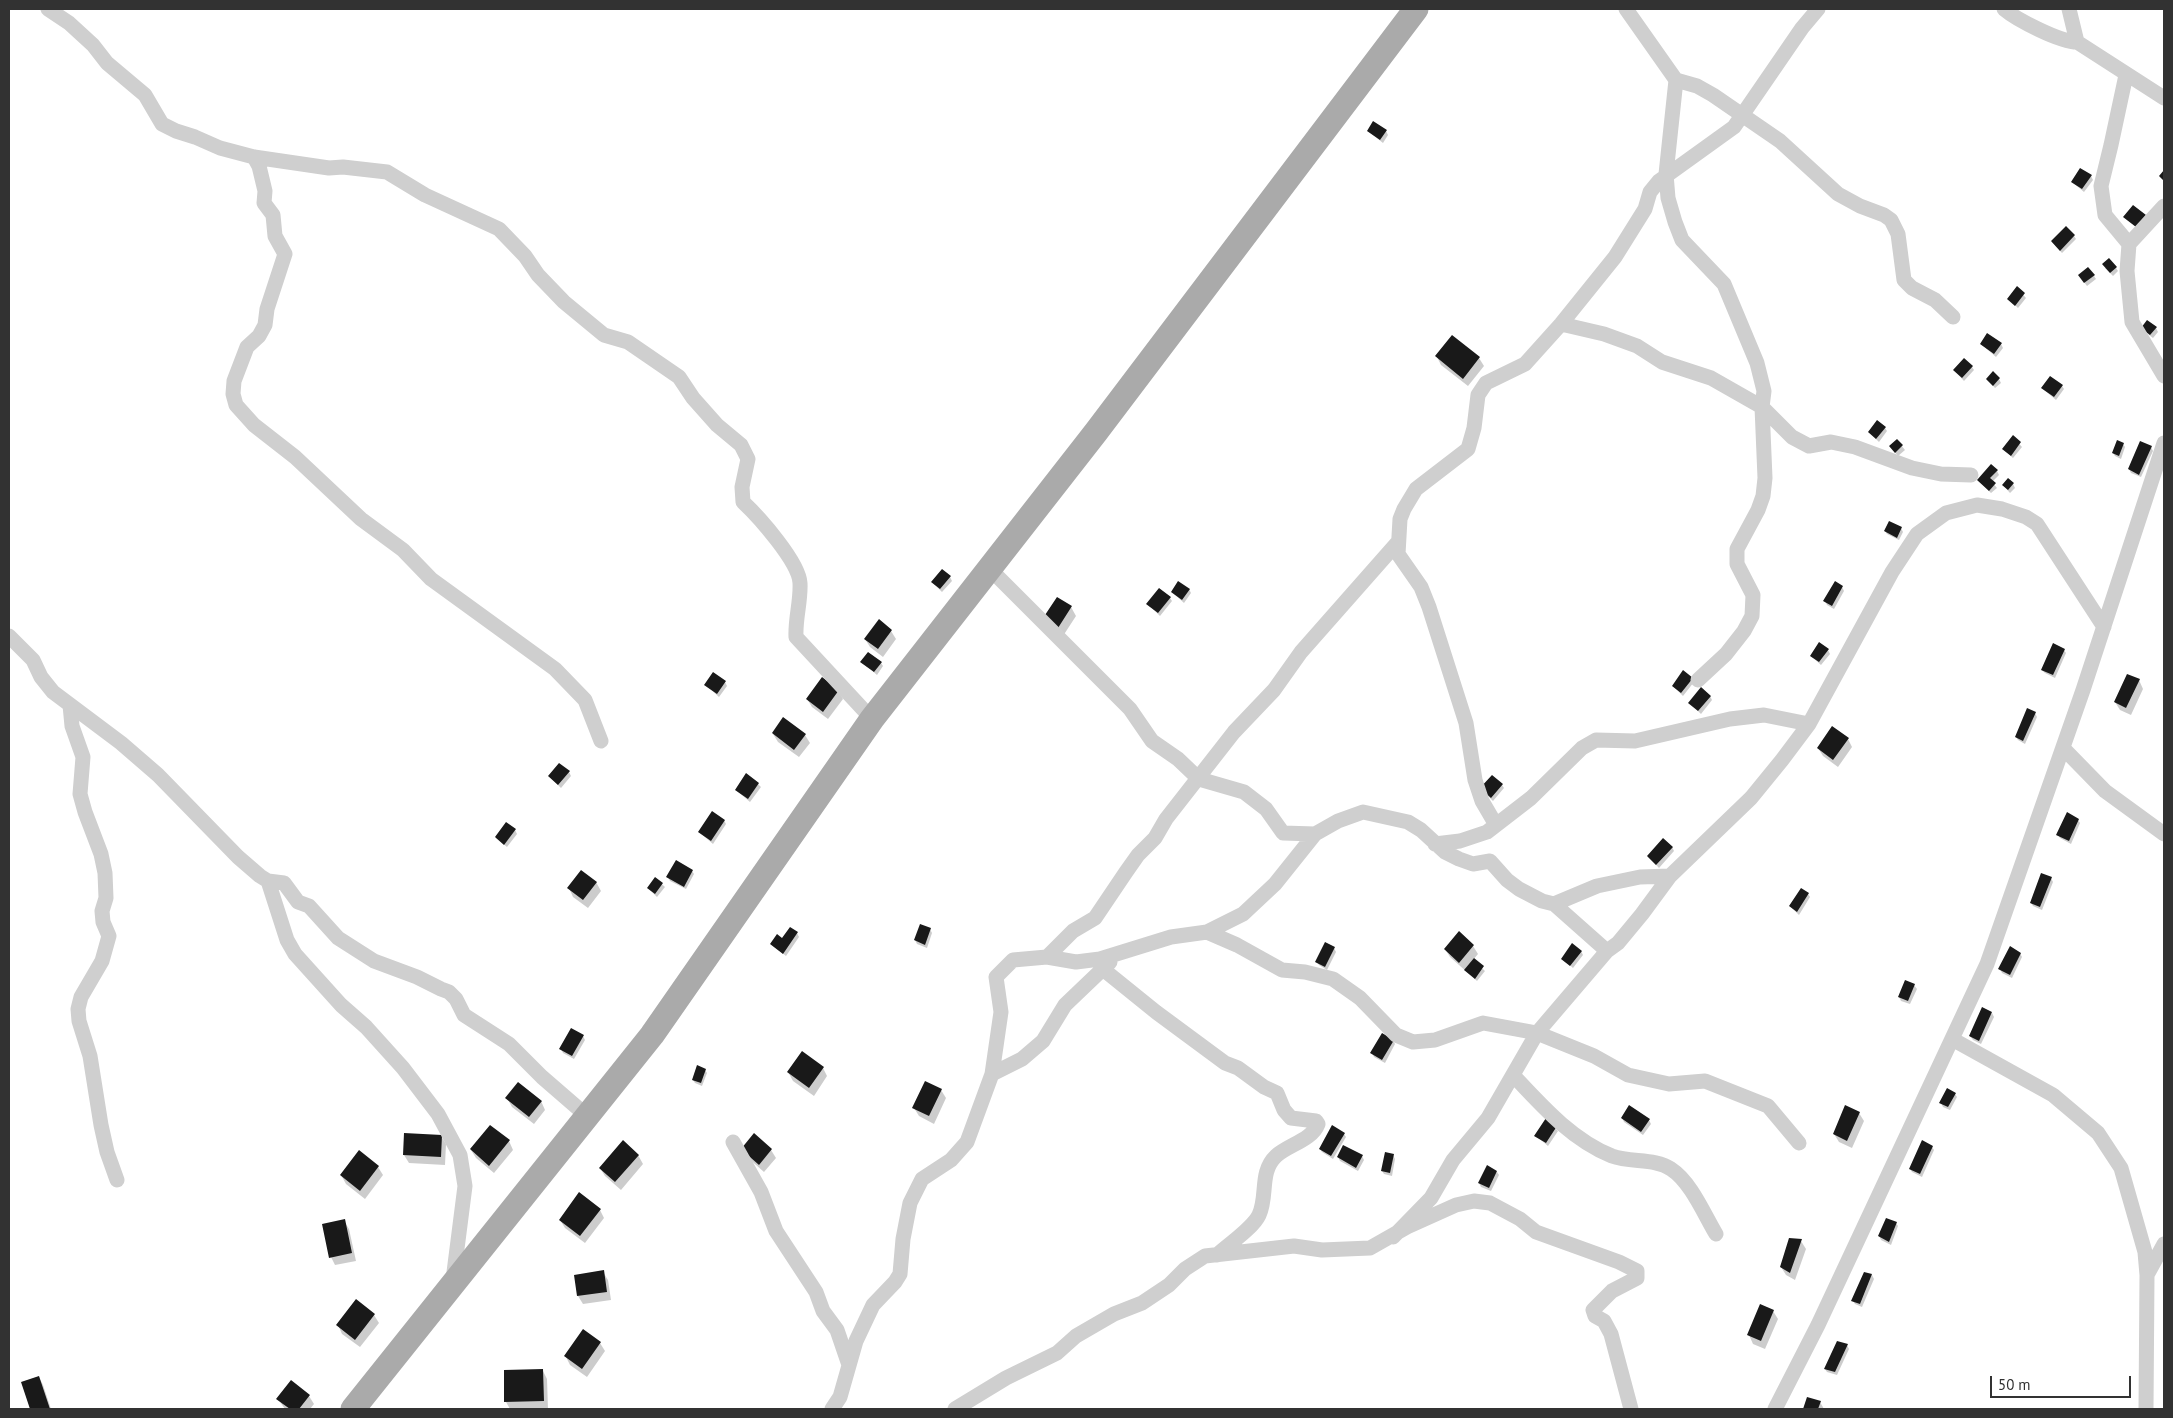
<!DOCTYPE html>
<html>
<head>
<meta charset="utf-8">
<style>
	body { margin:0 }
	#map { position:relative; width:2173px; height:1418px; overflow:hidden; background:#fff; font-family:"PT Sans",sans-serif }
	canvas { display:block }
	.frame { position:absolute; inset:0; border:10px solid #323232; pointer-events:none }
	.scale { position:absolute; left:1990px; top:1376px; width:141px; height:22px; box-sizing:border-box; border:2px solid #323232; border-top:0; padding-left:6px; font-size:15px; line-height:18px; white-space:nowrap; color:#323232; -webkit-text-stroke:4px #fff; paint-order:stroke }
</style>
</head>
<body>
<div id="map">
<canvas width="2173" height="1418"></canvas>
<div class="frame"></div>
<div class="scale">50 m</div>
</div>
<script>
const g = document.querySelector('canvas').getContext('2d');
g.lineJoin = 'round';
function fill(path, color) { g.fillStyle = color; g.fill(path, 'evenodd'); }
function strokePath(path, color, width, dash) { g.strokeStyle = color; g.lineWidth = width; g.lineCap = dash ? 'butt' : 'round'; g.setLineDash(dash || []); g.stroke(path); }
fill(new Path2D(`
	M 1368,131 L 1386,131 L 1388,135 L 1383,143 Z
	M 2091,176 L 2093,180 L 2084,192 L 2072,182 Z
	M 2074,236 L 2076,239 L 2062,253 L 2052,242 Z
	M 2105,268 L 2116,268 L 2118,271 L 2113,276 Z
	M 2094,276 L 2096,279 L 2087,286 L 2081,278 Z
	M 2017,288 L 2026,298 L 2018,308 L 2009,299 Z
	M 2156,328 L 2158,332 L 2153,338 L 2144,331 Z
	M 1981,344 L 2001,344 L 2003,348 L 1996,357 Z
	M 1437,357 L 1479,358 L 1484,366 L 1468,386 L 1441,365 Z
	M 1972,367 L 1974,370 L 1964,381 L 1954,370 Z
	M 1987,379 L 1999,379 L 2001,383 L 1995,388 Z
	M 2062,386 L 2064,389 L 2056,400 L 2043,389 Z
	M 1885,428 L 1887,431 L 1879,442 L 1869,432 Z
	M 2013,437 L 2022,447 L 2013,458 L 2003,449 Z
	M 1897,440 L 1905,450 L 1898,456 L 1893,450 Z
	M 2123,444 L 2125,447 L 2121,459 L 2115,456 L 2113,453 Z
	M 2151,447 L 2153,451 L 2141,477 L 2131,473 L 2129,469 Z
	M 1997,471 L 1999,475 L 1992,482 L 1997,488 L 1991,493 L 1978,480 Z
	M 2013,484 L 2015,488 L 2010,493 L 2003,485 Z
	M 1901,528 L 1903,532 L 1899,540 L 1887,534 L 1885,531 Z
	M 950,577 L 952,581 L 942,592 L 932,582 Z
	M 1842,587 L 1844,591 L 1834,609 L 1827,605 L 1825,601 Z
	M 1189,589 L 1191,593 L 1184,603 L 1172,592 Z
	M 1170,598 L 1172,601 L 1160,616 L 1148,604 Z
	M 1071,607 L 1076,616 L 1063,636 L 1044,618 Z
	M 891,631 L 896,639 L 883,657 L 870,647 L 865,639 Z
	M 1828,650 L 1830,654 L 1821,665 L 1811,656 Z
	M 2064,650 L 2066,653 L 2055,678 L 2045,673 L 2042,670 Z
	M 862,662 L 881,663 L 883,666 L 877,675 Z
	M 1684,672 L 1694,682 L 1683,696 L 1673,686 Z
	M 2139,680 L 2143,689 L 2131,715 L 2120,710 L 2115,702 Z
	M 725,682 L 727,686 L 719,697 L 706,685 Z
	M 838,690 L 843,699 L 828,719 L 812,707 L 807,699 Z
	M 1710,696 L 1712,700 L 1701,714 L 1690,703 Z
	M 2035,713 L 2037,717 L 2025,744 L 2018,740 L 2016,737 Z
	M 773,734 L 805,735 L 810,743 L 799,757 L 778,742 Z
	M 1848,739 L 1852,747 L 1838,767 L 1823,756 L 1818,748 Z
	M 569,772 L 571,776 L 561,788 L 549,776 Z
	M 758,784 L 761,787 L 750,802 L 736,790 Z
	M 1502,785 L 1504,788 L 1493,801 L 1484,792 Z
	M 724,820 L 726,824 L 713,844 L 699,832 Z
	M 2078,820 L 2080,823 L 2071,844 L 2060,838 L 2058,835 Z
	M 515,830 L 517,834 L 507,847 L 496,838 Z
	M 1672,847 L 1674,851 L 1659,868 L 1648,856 Z
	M 692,871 L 694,874 L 686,889 L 670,881 L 668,877 Z
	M 2051,878 L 2053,882 L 2042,910 L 2033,906 L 2031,903 Z
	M 656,879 L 665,887 L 657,897 L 648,888 Z
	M 596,882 L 601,891 L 588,908 L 573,897 L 569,888 Z
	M 1808,894 L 1810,897 L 1799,915 L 1790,906 Z
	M 930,929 L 932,933 L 927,948 L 917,944 L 915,940 Z
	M 797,933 L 799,937 L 786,956 L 771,944 Z
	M 1459,933 L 1473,946 L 1478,954 L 1473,960 L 1485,971 L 1477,981 L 1450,957 L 1445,949 Z
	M 1334,948 L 1336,952 L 1327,970 L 1319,965 L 1316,961 Z
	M 1581,951 L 1583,955 L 1573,968 L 1563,959 Z
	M 2020,953 L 2022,957 L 2012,978 L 2002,973 L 2000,969 Z
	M 1914,985 L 1917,989 L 1910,1004 L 1901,1001 L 1899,997 Z
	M 1992,1013 L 1994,1017 L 1981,1044 L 1973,1040 L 1970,1036 Z
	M 583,1036 L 585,1040 L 574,1059 L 563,1053 L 561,1049 Z
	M 1393,1041 L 1395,1044 L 1385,1063 L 1374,1057 L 1372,1053 Z
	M 823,1068 L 827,1076 L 814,1096 L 793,1081 L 788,1072 Z
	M 705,1070 L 707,1073 L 702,1086 L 695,1083 L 693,1080 Z
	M 941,1090 L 946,1098 L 934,1124 L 919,1116 L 914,1108 Z
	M 1955,1094 L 1957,1097 L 1950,1110 L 1943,1107 L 1941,1103 Z
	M 507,1098 L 541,1101 L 545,1110 L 534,1124 L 512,1107 Z
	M 1859,1113 L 1864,1121 L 1852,1148 L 1839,1142 L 1834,1134 Z
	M 1622,1118 L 1649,1120 L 1651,1124 L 1643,1135 L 1624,1122 Z
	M 1546,1120 L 1558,1131 L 1548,1146 L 1536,1136 Z
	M 1344,1134 L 1346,1137 L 1333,1159 L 1322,1152 L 1320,1149 Z
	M 754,1135 L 771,1150 L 776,1158 L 764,1172 L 747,1157 Z
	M 441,1136 L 446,1144 L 445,1165 L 409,1163 L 404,1155 Z
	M 509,1141 L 513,1150 L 494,1173 L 476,1158 L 471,1150 Z
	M 1932,1147 L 1934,1150 L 1922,1177 L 1912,1172 L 1910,1169 Z
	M 359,1152 L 378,1167 L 383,1175 L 365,1199 L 346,1184 L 341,1175 Z
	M 638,1155 L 643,1164 L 621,1190 L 605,1176 L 600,1168 Z
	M 1393,1155 L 1395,1159 L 1392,1176 L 1384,1174 L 1382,1171 Z
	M 1362,1156 L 1364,1160 L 1358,1171 L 1340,1161 L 1338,1157 Z
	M 1497,1172 L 1499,1175 L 1491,1191 L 1481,1187 L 1479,1183 Z
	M 600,1210 L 604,1218 L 585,1243 L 565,1228 L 560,1220 Z
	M 344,1221 L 349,1229 L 356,1261 L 335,1265 L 331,1257 Z
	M 1896,1223 L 1898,1226 L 1891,1245 L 1881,1240 L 1879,1236 Z
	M 1801,1241 L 1806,1249 L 1795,1280 L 1786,1275 L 1781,1267 Z
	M 603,1272 L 608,1280 L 611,1300 L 583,1304 L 578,1296 L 575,1276 Z
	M 1865,1274 L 1872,1275 L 1874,1279 L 1862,1307 L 1855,1304 L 1853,1301 Z
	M 1773,1311 L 1778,1319 L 1765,1349 L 1753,1344 L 1749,1335 Z
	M 374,1315 L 379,1323 L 360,1347 L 342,1334 L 338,1325 Z
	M 600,1343 L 605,1351 L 587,1377 L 570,1365 L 566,1357 Z
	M 1847,1345 L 1849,1349 L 1837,1375 L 1827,1372 L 1825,1369 Z
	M 543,1371 L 547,1379 L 548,1409 L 510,1409 L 506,1402 L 505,1372 Z
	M 39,1377 L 43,1385 L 51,1409 L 31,1409 L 22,1383 Z
	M 309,1396 L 314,1404 L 310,1409 L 285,1409 L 278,1399 Z
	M 1808,1398 L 1820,1402 L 1824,1409 L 1804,1409 Z`), '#0003');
fill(new Path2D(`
	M 1373,121 L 1387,130 L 1380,140 L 1367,131 Z
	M 2080,168 L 2092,175 L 2082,189 L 2071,182 Z
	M 2164,170 L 2164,181 L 2159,176 Z
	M 2133,205 L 2146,215 L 2136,227 L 2123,217 Z
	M 2066,226 L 2075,235 L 2060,251 L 2051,241 Z
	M 2109,258 L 2117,267 L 2110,273 L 2102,264 Z
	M 2088,267 L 2095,275 L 2084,283 L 2078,275 Z
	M 2017,286 L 2025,293 L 2015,306 L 2007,299 Z
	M 2147,320 L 2157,327 L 2150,335 L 2141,328 Z
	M 1987,333 L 2002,343 L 1994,354 L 1980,344 Z
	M 1452,335 L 1480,357 L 1463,379 L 1435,356 Z
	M 1964,358 L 1973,366 L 1962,378 L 1953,370 Z
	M 1993,371 L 2000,378 L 1993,386 L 1986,379 Z
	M 2050,376 L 2063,385 L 2054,397 L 2041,388 Z
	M 1877,420 L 1886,427 L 1876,439 L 1868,432 Z
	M 2013,435 L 2021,442 L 2011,456 L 2002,449 Z
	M 1897,439 L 1903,445 L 1895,453 L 1889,446 Z
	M 2117,440 L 2124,443 L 2119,456 L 2112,453 Z
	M 2140,441 L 2152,446 L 2139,475 L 2128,469 Z
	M 1991,464 L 1998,470 L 1990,478 L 1996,483 L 1989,491 L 1977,480 Z
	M 2008,478 L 2014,483 L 2008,490 L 2002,485 Z
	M 1889,521 L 1902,527 L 1897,538 L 1884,531 Z
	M 942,569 L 951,576 L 940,589 L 931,582 Z
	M 1178,581 L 1190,589 L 1182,600 L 1171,592 Z
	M 1835,581 L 1843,586 L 1832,606 L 1823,601 Z
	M 1159,588 L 1171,597 L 1158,613 L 1146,604 Z
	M 1057,597 L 1072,606 L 1058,628 L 1043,618 Z
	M 879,619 L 892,630 L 878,649 L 864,639 Z
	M 1819,642 L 1829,649 L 1819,662 L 1810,656 Z
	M 2053,643 L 2065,649 L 2053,675 L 2041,670 Z
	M 868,652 L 882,662 L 874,672 L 860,662 Z
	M 1683,670 L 1693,678 L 1681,693 L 1672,686 Z
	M 713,672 L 726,681 L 717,694 L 704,685 Z
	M 2127,674 L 2140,679 L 2126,708 L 2114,702 Z
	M 822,677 L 839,690 L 823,712 L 806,699 Z
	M 1701,687 L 1711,696 L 1698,711 L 1688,703 Z
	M 2027,708 L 2036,712 L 2023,741 L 2015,737 Z
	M 783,717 L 806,734 L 794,750 L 772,733 Z
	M 1832,726 L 1849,738 L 1833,760 L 1817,748 Z
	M 559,763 L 570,771 L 558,785 L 548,776 Z
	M 746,773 L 759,783 L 748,799 L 735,790 Z
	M 1492,775 L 1503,784 L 1491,798 L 1480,788 Z
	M 712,811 L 725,820 L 711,841 L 698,832 Z
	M 2067,812 L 2079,819 L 2069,841 L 2056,835 Z
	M 506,822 L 516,829 L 504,845 L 495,837 Z
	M 1663,838 L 1673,847 L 1656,865 L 1647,856 Z
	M 676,860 L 693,870 L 684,887 L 666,877 Z
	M 581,870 L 597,882 L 583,900 L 567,888 Z
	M 2041,873 L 2052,877 L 2040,907 L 2030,903 Z
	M 655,877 L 663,883 L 655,894 L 647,888 Z
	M 1801,888 L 1809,893 L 1797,912 L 1789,906 Z
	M 920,924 L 931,928 L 925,945 L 914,940 Z
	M 790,927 L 798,932 L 783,954 L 770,944 L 777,934 L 782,938 Z
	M 1459,931 L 1474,945 L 1459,963 L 1444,949 Z
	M 1325,942 L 1335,947 L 1325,967 L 1315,962 Z
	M 1572,943 L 1582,951 L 1570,966 L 1561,959 Z
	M 2010,946 L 2021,953 L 2010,975 L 1998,969 Z
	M 1474,958 L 1484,966 L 1475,979 L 1464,970 Z
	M 1905,980 L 1915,984 L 1908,1001 L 1898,997 Z
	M 1982,1007 L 1992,1012 L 1979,1041 L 1969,1036 Z
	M 571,1028 L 584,1035 L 572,1056 L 559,1049 Z
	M 1382,1033 L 1394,1040 L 1382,1060 L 1370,1053 Z
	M 802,1051 L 824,1067 L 809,1088 L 787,1072 Z
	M 697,1065 L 706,1069 L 701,1083 L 692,1080 Z
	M 925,1081 L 942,1089 L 929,1116 L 912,1108 Z
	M 518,1082 L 542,1101 L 529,1117 L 505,1098 Z
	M 1947,1088 L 1956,1093 L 1948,1107 L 1939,1103 Z
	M 1629,1105 L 1650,1119 L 1641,1132 L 1621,1118 Z
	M 1845,1105 L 1860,1112 L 1847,1141 L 1833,1134 Z
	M 1546,1118 L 1557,1126 L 1546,1143 L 1534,1136 Z
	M 490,1125 L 510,1140 L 489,1166 L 470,1149 Z
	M 1332,1125 L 1345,1133 L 1331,1156 L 1319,1149 Z
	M 404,1133 L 442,1135 L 441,1157 L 403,1155 Z
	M 754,1133 L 772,1149 L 759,1165 L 741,1149 Z
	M 623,1140 L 639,1155 L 615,1182 L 599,1168 Z
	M 1922,1140 L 1933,1146 L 1920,1174 L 1909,1169 Z
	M 1343,1145 L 1363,1155 L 1356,1168 L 1337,1157 Z
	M 359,1150 L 379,1166 L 360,1191 L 340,1175 Z
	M 1385,1152 L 1394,1154 L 1390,1173 L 1381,1171 Z
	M 1487,1165 L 1497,1171 L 1489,1188 L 1478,1183 Z
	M 579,1192 L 601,1209 L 580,1236 L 559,1220 Z
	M 1886,1218 L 1897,1222 L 1889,1242 L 1878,1236 Z
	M 345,1219 L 352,1253 L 329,1258 L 322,1224 Z
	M 1789,1238 L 1802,1239 L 1790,1273 L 1780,1267 Z
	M 604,1270 L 607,1292 L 577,1296 L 574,1275 Z
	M 1864,1272 L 1872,1274 L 1860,1304 L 1851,1301 Z
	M 356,1299 L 375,1314 L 355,1340 L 336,1325 Z
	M 1760,1304 L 1774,1310 L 1761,1341 L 1747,1335 Z
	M 583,1329 L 601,1342 L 582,1369 L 564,1356 Z
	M 1837,1341 L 1848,1344 L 1835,1372 L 1824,1369 Z
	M 543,1369 L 544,1401 L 504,1402 L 504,1370 Z
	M 39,1376 L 50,1409 L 30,1409 L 21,1382 Z
	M 291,1380 L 310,1395 L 299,1409 L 290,1409 L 276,1399 Z
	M 1807,1397 L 1821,1401 L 1818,1409 L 1803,1409 Z`), '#191919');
strokePath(new Path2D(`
	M 48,9 L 69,23 L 93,45 L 107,63 L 145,95 L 162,124 L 176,131 L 195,137 L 220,148 L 254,157 L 329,168 L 343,167 L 387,172 L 425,195 L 499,229 L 525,256 L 538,275 L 564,302 L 604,335 L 628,342 L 679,377 L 693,398 L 717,425 L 741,445 L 748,459 L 742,487 L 743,502 C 759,517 799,562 800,583 C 801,601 795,619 796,637 L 872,719
	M 1626,9 L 1676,80 L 1666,174 L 1668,198 L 1675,222 L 1682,240 L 1724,284 L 1757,363 L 1764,391 L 1762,407 L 1765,478 L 1763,496 L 1758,510 L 1737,549 L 1737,564 L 1753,595 L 1752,616 L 1744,631 L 1726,654 L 1698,680
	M 2004,9 C 2017,20 2060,42 2077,42
	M 2069,9 L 2077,42 L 2164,98
	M 2126,75 L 2111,145 L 2101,186 L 2105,215 L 2129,244 L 2127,271 L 2132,322 L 2164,376
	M 1676,80 L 1697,86 L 1713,95 L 1780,141 L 1838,194 L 1860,206 L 1884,215 L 1891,220 L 1898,234 L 1904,280 L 1912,288 L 1935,300 L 1953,317
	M 254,157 L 259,166 L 265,191 L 264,203 L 273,215 L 275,236 L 285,254 L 267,309 L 265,325 L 259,336 L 247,347 L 234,381 L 233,394 L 236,405 L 254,425 L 295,457 L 361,519 L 403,550 L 431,579 L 555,669 L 585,700 L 601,741
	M 2129,244 L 2164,206
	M 1561,324 L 1604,334 L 1637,346 L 1662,362 L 1711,378 L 1762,407 L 1792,437 L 1809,446 L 1831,442 L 1855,447 L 1912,468 L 1941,474 L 1971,475
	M 990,569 L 1130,709 L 1152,741 L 1178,759 L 1199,779 L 1244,792 L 1266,809 L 1283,833 L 1315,834
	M 9,636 L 33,660 L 41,677 L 53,692 L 121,743 L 158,775 L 238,857 L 260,876 L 268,881 L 284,883 L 298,902 L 309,906 L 338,938 L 374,961 L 417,977 L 441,989 L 449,992 L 456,999 L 464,1015 L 509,1044 L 542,1077 L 587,1116
	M 70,705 L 72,726 L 83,757 L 80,794 L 85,812 L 101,854 L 105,873 L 106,898 L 102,911 L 103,922 L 109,936 L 102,961 L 81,997 L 78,1009 L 79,1021 L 90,1056 L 101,1125 L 107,1152 L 117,1180
	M 2063,748 L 2105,791 L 2164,834
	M 1496,825 L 1482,801 L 1475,780 L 1466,723 L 1429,607 L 1421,587 L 1398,554 L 1400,519 L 1404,509 L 1416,489 L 1468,449 L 1474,428 L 1478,395 L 1486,383 L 1525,364 L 1561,324 L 1615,257 L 1645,209 L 1650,192 L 1659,181 L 1734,127 L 1802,28 L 1818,9
	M 1435,844 L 1460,841 L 1487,832 L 1531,798 L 1582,748 L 1596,740 L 1635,741 L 1730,719 L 1764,715 L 1809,724
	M 268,881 L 287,940 L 295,954 L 341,1005 L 366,1027 L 403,1068 L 438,1114 L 460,1155 L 465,1186 L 453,1280
	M 1554,904 L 1597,886 L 1640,877 L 1670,876
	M 1207,932 L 1237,945 L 1282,970 L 1305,972 L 1333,979 L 1360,998 L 1396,1035 L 1413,1042 L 1435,1040 L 1483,1023 L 1537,1033 L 1594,1056 L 1628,1075 L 1669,1084 L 1705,1081 L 1768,1106 L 1799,1143
	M 1047,957 L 1073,931 L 1095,918 L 1126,872 L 1138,855 L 1155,838 L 1166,819 L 1234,732 L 1274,690 L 1301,652 L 1398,542
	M 1104,970 L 1156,1012 L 1225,1063 L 1238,1068 L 1264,1087 L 1277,1093 L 1284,1110 L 1291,1118 L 1316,1121 L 1318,1124 C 1312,1140 1288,1145 1276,1156 C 1259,1172 1268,1196 1259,1215 C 1253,1228 1229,1244 1217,1255
	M 1952,1039 L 2053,1095 L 2098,1133 L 2121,1168 L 2145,1252 L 2147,1275 L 2146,1409
	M 992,1074 L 1022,1059 L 1043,1041 L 1065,1005 L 1110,962
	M 1513,1075 C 1542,1106 1572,1140 1612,1156 C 1631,1163 1655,1158 1671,1169 C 1691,1182 1704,1214 1716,1234
	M 733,1142 L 761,1192 L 776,1231 L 816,1292 L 823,1311 L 837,1330 L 849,1365
	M 1393,1237 L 1431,1198 L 1453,1160 L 1488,1118 L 1537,1033 L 1607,951 L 1618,943 L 1642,914 L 1670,876 L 1751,798 L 1782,760 L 1809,724 L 1892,572 L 1917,534 L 1946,513 L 1977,505 L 2002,509 L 2026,517 L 2037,524 L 2104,627
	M 2147,1275 L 2164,1244
	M 832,1409 L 840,1397 L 856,1341 L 873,1305 L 895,1282 L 900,1274 L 903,1239 L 910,1203 L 922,1179 L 951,1160 L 967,1142 L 992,1074 L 1001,1012 L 996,977 L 1013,960 L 1047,957 L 1076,962 L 1100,959 L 1171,937 L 1207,932 L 1243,914 L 1275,884 L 1315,834 L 1338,821 L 1363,812 L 1408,822 L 1421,830 L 1445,852 L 1459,859 L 1473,864 L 1490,861 L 1507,880 L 1519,889 L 1542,901 L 1554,904 L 1607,951
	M 955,1409 L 1006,1378 L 1057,1353 L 1076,1336 L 1114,1314 L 1142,1303 L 1169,1285 L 1185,1269 L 1205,1256 L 1294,1246 L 1322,1250 L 1370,1248 L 1407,1227 L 1456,1205 L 1474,1201 L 1490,1203 L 1520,1219 L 1536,1232 L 1619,1262 L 1637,1271 L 1637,1278 L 1612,1291 L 1593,1310 L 1595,1316 L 1604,1321 L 1611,1334 L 1631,1409
	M 1775,1409 L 1818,1325 L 1987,964 L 2083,690 L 2164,443`), '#cfcfcf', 15);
strokePath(new Path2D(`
	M 353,1409 L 652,1035 L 872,719 L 1096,432 L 1416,9`), '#aaa', 25);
</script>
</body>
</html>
